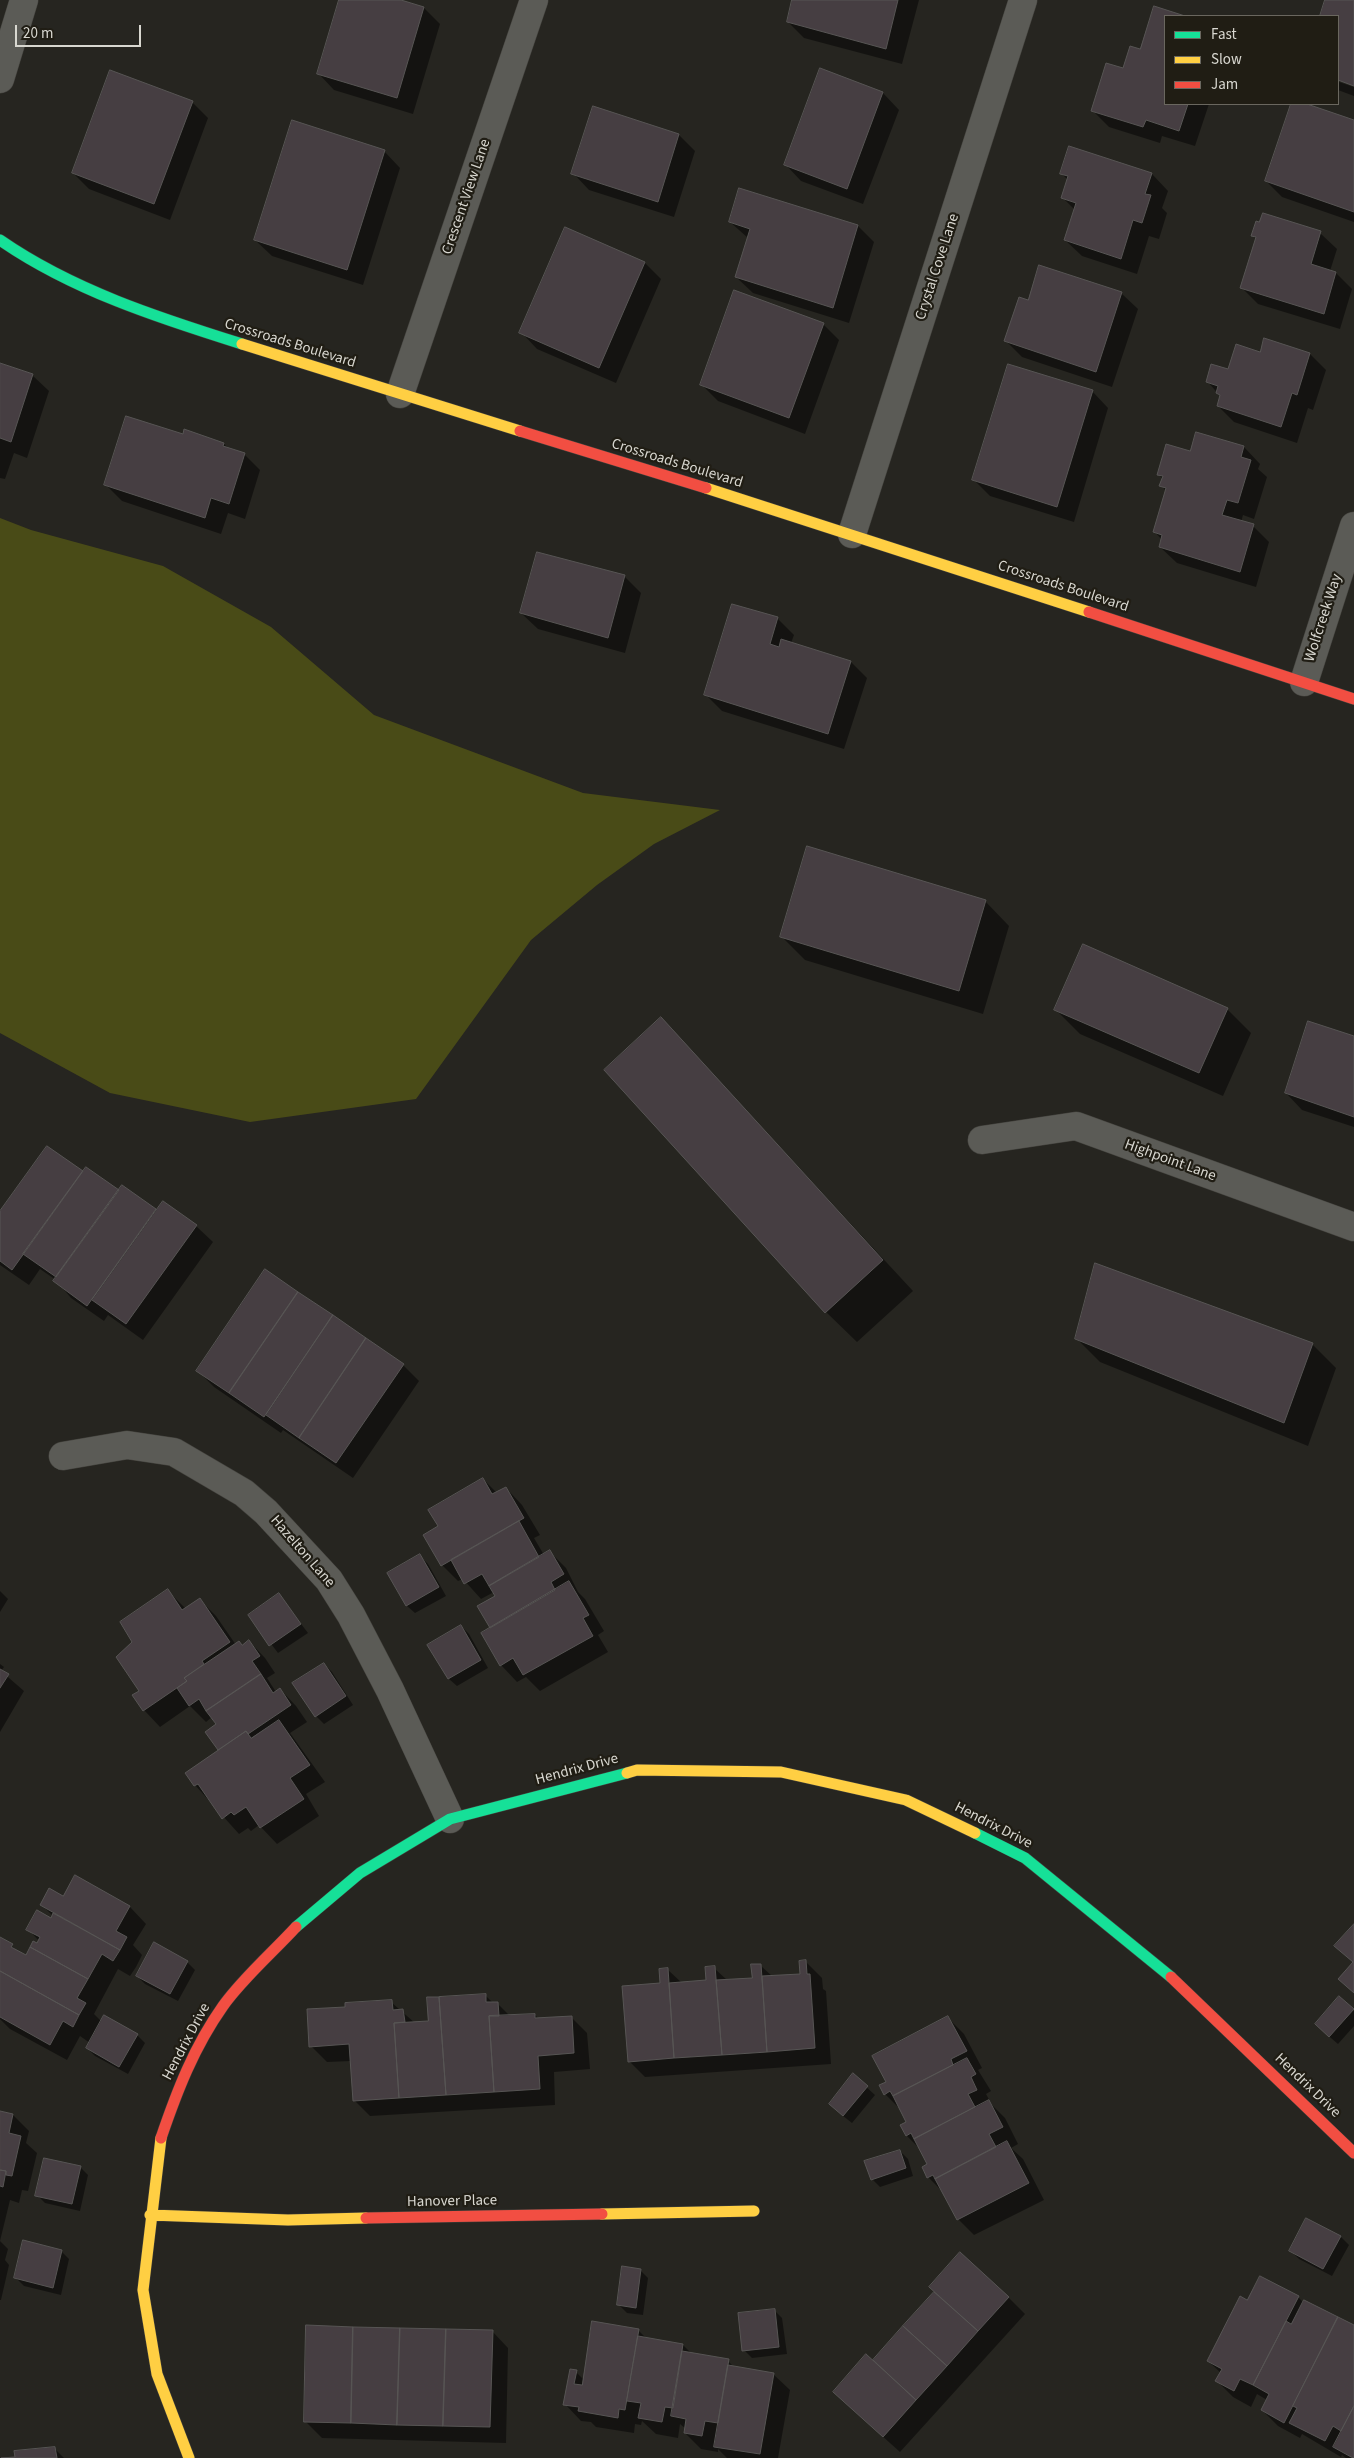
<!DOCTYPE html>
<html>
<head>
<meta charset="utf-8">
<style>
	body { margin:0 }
	#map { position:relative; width:1354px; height:2458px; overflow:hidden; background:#262520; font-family:"Source Sans 3",sans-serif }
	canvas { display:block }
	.legend { position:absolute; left:1164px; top:15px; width:175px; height:90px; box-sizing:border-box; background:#201d14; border:1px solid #6a675f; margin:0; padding:6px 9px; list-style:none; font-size:15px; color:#d8d7d0 }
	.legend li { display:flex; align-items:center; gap:10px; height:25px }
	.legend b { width:25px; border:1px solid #6a675f }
	.scale { position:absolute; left:15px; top:25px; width:126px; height:22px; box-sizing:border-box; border:2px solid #d8d7d0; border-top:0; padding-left:6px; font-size:15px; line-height:18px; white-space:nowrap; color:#d8d7d0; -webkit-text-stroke:4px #201d14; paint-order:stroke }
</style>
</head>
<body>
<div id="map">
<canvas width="1354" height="2458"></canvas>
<ul class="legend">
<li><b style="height:6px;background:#16e098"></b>Fast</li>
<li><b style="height:6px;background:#ffcf43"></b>Slow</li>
<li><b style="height:6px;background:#f24e42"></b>Jam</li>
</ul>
<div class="scale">20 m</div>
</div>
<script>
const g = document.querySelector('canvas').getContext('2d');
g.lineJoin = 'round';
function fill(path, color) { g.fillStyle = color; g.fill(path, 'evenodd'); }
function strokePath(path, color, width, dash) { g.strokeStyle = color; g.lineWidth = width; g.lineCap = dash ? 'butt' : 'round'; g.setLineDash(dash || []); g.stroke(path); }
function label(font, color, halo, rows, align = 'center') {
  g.font = font + ' "Source Sans 3",sans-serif'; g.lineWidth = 4.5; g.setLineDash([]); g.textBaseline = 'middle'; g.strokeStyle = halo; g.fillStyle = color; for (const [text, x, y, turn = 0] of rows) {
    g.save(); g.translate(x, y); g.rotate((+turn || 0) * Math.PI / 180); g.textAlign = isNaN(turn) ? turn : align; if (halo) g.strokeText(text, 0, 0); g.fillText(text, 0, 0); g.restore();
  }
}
fill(new Path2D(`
	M 0,518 L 31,530 L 163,566 L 271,627 L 374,715 L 583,793 L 720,810 L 654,844 L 597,885 L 531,940 L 416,1099 L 250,1122 L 110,1093 L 0,1033 Z`), '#494b17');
fill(new Path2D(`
	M 340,0 L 397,0 L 424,8 L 440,24 L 413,114 L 334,90 L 318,73 Z
	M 794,0 L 919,0 L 902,64 L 804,38 L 788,22 Z
	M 1326,0 L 1354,0 L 1354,84 L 1339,79 L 1339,82 L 1354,87 L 1354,96 L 1338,90 L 1338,16 L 1321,16 Z
	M 1155,8 L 1181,16 L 1165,16 L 1165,104 L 1209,104 L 1195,146 L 1162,136 L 1160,143 L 1109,127 L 1092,110 L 1123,69 L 1141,51 Z
	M 820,70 L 883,93 L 899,110 L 863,204 L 801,181 L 785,164 Z
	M 192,102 L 208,118 L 170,220 L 89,189 L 73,173 Z
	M 1292,104 L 1303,104 L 1354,121 L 1354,222 L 1282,197 L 1266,181 Z
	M 679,135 L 695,151 L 674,217 L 589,190 L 573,173 Z
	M 1069,148 L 1152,174 L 1168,191 L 1162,208 L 1167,213 L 1159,239 L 1149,236 L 1137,274 L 1082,256 L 1065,240 L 1075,210 L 1063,198 L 1068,180 L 1061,173 Z
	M 384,151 L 400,168 L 363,285 L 272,256 L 255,240 Z
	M 730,222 L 858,226 L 874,242 L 849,323 L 753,293 L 736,277 L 748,238 Z
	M 1320,233 L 1337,249 L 1330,271 L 1336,273 L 1352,289 L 1340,329 L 1258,304 L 1242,288 L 1256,239 L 1253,236 Z
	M 645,263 L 661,279 L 616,383 L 537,349 L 521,332 Z
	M 1121,293 L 1138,309 L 1112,387 L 1022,357 L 1006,341 L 1028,301 Z
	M 823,324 L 839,340 L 805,434 L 718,401 L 702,385 Z
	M 1260,353 L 1310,354 L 1326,370 L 1313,410 L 1308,408 L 1297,443 L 1234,422 L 1218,406 L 1221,397 L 1207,381 Z
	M 0,364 L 32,375 L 49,391 L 27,458 L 14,453 L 5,479 L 0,478 Z
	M 1092,391 L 1108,408 L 1074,522 L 990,496 L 974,480 Z
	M 1197,434 L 1244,447 L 1260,464 L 1258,469 L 1267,477 L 1254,519 L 1243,515 L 1241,522 L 1253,526 L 1269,542 L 1256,587 L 1177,563 L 1160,547 L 1162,540 L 1154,531 L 1166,491 L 1161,485 L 1163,479 L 1158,474 L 1190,453 Z
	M 184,436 L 224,444 L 229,449 L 244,454 L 260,470 L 245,519 L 228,513 L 221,534 L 122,501 L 106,485 Z
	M 624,576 L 641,593 L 625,653 L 538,629 L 521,613 Z
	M 777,618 L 794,635 L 791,643 L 851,662 L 867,678 L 844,749 L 722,711 L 706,695 Z
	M 985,901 L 1009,926 L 983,1014 L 805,960 L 781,936 Z
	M 1227,1009 L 1251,1033 L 1223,1096 L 1080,1034 L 1056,1010 Z
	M 661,1019 L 913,1291 L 857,1342 L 826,1312 Z
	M 1354,1037 L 1354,1127 L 1302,1110 L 1286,1093 Z
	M 47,1147 L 83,1173 L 119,1192 L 123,1187 L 157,1211 L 163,1202 L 196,1226 L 213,1242 L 143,1340 L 108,1315 L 104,1321 L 71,1298 L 56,1280 L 40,1269 L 29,1285 L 0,1265 L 0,1213 Z
	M 265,1270 L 403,1365 L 419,1381 L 353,1478 L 283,1430 L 281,1433 L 214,1387 L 197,1370 Z
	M 1076,1338 L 1312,1344 L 1336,1368 L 1308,1446 L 1100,1362 Z
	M 483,1479 L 497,1493 L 506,1488 L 522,1505 L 540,1535 L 534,1538 L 544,1555 L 550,1552 L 566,1568 L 578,1592 L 585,1599 L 604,1631 L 598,1635 L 608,1652 L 540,1691 L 526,1677 L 517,1682 L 501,1665 L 491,1628 L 496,1596 L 494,1592 L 481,1599 L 463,1579 L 458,1581 L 442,1565 L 440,1527 Z
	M 420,1556 L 428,1564 L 446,1596 L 415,1613 L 407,1606 Z
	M 0,1591 L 8,1599 L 0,1612 Z
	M 168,1591 L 186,1609 L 200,1600 L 216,1616 L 236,1645 L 242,1646 L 249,1641 L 265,1658 L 275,1673 L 267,1678 L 276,1692 L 280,1689 L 296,1706 L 307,1722 L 290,1733 L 325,1782 L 306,1794 L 319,1816 L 277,1844 L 259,1825 L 251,1831 L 248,1828 L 239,1834 L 195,1785 L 220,1751 L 207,1732 L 217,1725 L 212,1717 L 206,1722 L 190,1706 L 160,1727 L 144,1710 L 134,1642 Z
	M 279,1595 L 308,1633 L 278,1653 L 250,1616 Z
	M 461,1626 L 469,1634 L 488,1668 L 457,1686 L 449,1679 Z
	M 0,1664 L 4,1667 L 1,1671 L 24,1691 L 0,1732 Z
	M 324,1664 L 332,1672 L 353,1705 L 324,1724 L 316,1716 Z
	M 75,1877 L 130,1907 L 146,1924 L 133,1945 L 142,1955 L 136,1967 L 130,1976 L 118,1969 L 94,2014 L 102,2022 L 137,2035 L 145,2043 L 128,2074 L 95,2056 L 87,2048 L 90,2043 L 80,2036 L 67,2060 L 10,2029 L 0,2019 L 0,1938 L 26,1957 L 39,1941 L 28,1929 L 51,1919 L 53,1916 L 42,1905 L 63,1898 Z
	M 187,1962 L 195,1970 L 178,2001 L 145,1984 L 137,1976 Z
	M 806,1962 L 822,1978 L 823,1989 L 826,1991 L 831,2064 L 645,2077 L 629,2061 L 667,1969 L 682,1983 L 707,1981 L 714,1968 L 727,1980 L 753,1979 L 760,1965 L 773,1977 L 801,1976 Z
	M 485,1995 L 493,2003 L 497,2003 L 511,2017 L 535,2015 L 539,2019 L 571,2017 L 587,2033 L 590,2069 L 554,2072 L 555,2105 L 370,2116 L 354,2100 L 351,2061 L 327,2062 L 311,2046 L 346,2008 L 391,2002 L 415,2023 L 429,2022 Z
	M 1339,1998 L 1354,2011 L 1354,2026 L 1338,2044 L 1324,2032 Z
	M 948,2018 L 964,2034 L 982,2068 L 978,2070 L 991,2091 L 986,2094 L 992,2105 L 1005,2118 L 1018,2144 L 1011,2148 L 1023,2159 L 1044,2200 L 974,2235 L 958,2219 L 943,2192 L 928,2177 L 929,2165 L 922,2151 L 907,2136 L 901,2126 L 907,2122 L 902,2111 L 885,2094 L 887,2083 Z
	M 853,2075 L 875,2095 L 852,2123 L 838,2112 Z
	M 0,2112 L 13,2115 L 29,2131 L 26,2143 L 37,2153 L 28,2191 L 22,2190 L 19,2203 L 10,2200 L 0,2241 L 8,2249 L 5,2260 L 9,2265 L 1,2300 L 0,2300 Z
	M 900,2151 L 908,2159 L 913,2176 L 880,2187 L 872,2179 Z
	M 80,2167 L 88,2175 L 80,2211 L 45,2203 L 37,2195 Z
	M 1307,2220 L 1341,2237 L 1349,2245 L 1332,2276 L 1299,2259 L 1291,2251 Z
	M 61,2251 L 69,2259 L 61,2295 L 24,2286 L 16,2278 Z
	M 640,2270 L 648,2278 L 643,2315 L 627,2313 L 619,2305 Z
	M 935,2292 L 1009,2298 L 1025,2314 L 900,2452 L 851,2408 L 873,2362 Z
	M 1298,2297 L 1304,2303 L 1305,2301 L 1354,2326 L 1354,2458 L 1346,2458 L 1342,2455 L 1341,2457 L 1302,2434 L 1300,2438 L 1278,2426 L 1262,2410 L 1267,2400 L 1257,2394 L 1251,2407 L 1233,2397 L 1217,2381 L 1221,2373 L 1208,2361 L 1248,2301 Z
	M 774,2310 L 782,2318 L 787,2354 L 752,2358 L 744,2350 Z
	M 638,2330 L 647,2339 L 683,2345 L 692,2354 L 728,2361 L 735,2368 L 773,2374 L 790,2390 L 778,2458 L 727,2458 L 718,2449 L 718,2452 L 701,2449 L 685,2433 L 686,2429 L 680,2424 L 678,2438 L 656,2434 L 642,2421 L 641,2425 L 635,2424 L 634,2433 L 596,2427 L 591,2422 L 581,2421 L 565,2404 L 576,2372 L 584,2380 Z
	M 492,2331 L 508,2348 L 506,2443 L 322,2438 L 305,2421 Z
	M 55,2449 L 64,2458 L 14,2458 Z`), '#0007');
const building = new Path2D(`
	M 339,0 L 401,0 L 424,7 L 397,98 L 317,74 Z
	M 792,0 L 898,0 L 886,49 L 787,22 Z
	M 1325,0 L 1354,0 L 1354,86 L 1338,80 L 1338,16 L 1320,16 Z
	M 1154,6 L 1185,16 L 1165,16 L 1165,104 L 1188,104 L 1179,131 L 1146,120 L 1143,127 L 1091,111 L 1106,63 L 1123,68 L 1130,46 L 1140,49 Z
	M 820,68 L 883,92 L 847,189 L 784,165 Z
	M 110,70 L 193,101 L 154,204 L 72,173 Z
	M 1291,104 L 1307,104 L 1354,120 L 1354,212 L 1265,181 Z
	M 593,106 L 679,134 L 658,202 L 571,174 Z
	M 292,120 L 385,150 L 347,270 L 254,240 Z
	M 1069,146 L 1152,173 L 1145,194 L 1151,195 L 1142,223 L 1133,220 L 1121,259 L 1064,240 L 1076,203 L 1061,198 L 1068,176 L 1060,174 Z
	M 739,188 L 858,225 L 833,308 L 735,277 L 750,229 L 729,222 Z
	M 1263,213 L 1321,231 L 1311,264 L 1336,272 L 1324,314 L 1240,288 L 1256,237 L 1251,236 L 1256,221 L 1259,222 Z
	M 565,227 L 645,262 L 599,368 L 519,333 Z
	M 1039,265 L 1122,292 L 1096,372 L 1004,341 L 1019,297 L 1028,300 Z
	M 734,290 L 824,323 L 789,418 L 700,385 Z
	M 1264,338 L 1310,353 L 1297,395 L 1292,393 L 1281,427 L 1217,406 L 1220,395 L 1216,393 L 1218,386 L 1206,382 L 1211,364 L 1228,369 L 1236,344 L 1260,352 Z
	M 0,363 L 33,374 L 11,442 L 0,438 Z
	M 1008,364 L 1093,390 L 1057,507 L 972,480 Z
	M 126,416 L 183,434 L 184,429 L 224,443 L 223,446 L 245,453 L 229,504 L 211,498 L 205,518 L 104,485 Z
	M 1196,432 L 1244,446 L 1241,457 L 1251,460 L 1238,503 L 1227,500 L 1222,515 L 1254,524 L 1240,572 L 1159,547 L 1162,535 L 1153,532 L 1166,488 L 1159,486 L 1163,476 L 1157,475 L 1166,444 L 1190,451 Z
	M 537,552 L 625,575 L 608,638 L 520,613 Z
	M 732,604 L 778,617 L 770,644 L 779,647 L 781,639 L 851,661 L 828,734 L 704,695 Z
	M 807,846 L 986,900 L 959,991 L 780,937 Z
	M 1083,944 L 1228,1008 L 1199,1073 L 1054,1010 Z
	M 661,1017 L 883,1260 L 825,1313 L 604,1070 Z
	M 1308,1021 L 1354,1036 L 1354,1117 L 1285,1093 Z
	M 47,1146 L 83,1171 L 12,1270 L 0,1261 L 0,1211 Z
	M 86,1167 L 119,1190 L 56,1277 L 23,1254 Z
	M 122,1185 L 156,1209 L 87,1306 L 53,1281 Z
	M 163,1201 L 197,1225 L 126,1324 L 92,1300 Z
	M 1095,1263 L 1313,1343 L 1284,1423 L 1075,1339 Z
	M 265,1269 L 298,1292 L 229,1393 L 196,1371 Z
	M 298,1292 L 333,1315 L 264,1417 L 229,1393 Z
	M 333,1315 L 366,1338 L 299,1438 L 266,1415 Z
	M 366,1338 L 404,1364 L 336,1463 L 299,1438 Z
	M 483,1478 L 492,1494 L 506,1487 L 524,1518 L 441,1566 L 423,1535 L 438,1526 L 428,1510 Z
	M 519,1521 L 539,1557 L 489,1586 L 482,1574 L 464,1584 L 451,1560 Z
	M 550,1550 L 564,1574 L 551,1582 L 555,1590 L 490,1628 L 477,1606 L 495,1596 L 489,1586 Z
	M 420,1554 L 439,1587 L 406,1606 L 387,1573 Z
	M 569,1581 L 589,1615 L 583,1618 L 593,1636 L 523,1675 L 513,1658 L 500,1666 L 481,1633 Z
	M 168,1589 L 182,1610 L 200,1598 L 230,1642 L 202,1661 L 204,1664 L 184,1678 L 187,1681 L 143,1711 L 132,1695 L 139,1691 L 116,1657 L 132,1642 L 120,1622 Z
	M 279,1593 L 301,1624 L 269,1646 L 248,1615 Z
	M 461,1625 L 481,1660 L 448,1679 L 427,1645 Z
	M 249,1640 L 260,1656 L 252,1661 L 261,1674 L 206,1711 L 199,1699 L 189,1706 L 177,1688 L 187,1681 L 184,1678 L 239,1641 L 242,1645 Z
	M 324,1663 L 346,1696 L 315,1717 L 292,1683 Z
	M 0,1669 L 9,1674 L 0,1688 Z
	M 261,1674 L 273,1693 L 280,1688 L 291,1705 L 248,1734 L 246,1731 L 218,1750 L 205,1732 L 216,1724 L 206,1711 Z
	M 279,1720 L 310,1765 L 290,1778 L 304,1799 L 260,1828 L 246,1807 L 234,1815 L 231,1812 L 222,1819 L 198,1784 L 194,1786 L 185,1773 L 246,1731 L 251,1738 Z
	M 75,1875 L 130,1906 L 116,1931 L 127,1937 L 120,1950 L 40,1905 L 49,1888 L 63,1896 Z
	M 37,1910 L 51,1918 L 53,1913 L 120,1950 L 113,1961 L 102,1954 L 88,1979 L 30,1947 L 33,1941 L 37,1943 L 40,1937 L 26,1930 Z
	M 1354,1924 L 1354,1993 L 1338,1979 L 1353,1962 L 1334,1946 Z
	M 0,1937 L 13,1944 L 11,1947 L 26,1955 L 30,1947 L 88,1979 L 77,1998 L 86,2003 L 79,2015 L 0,1971 Z
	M 154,1942 L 188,1961 L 170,1994 L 136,1976 Z
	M 806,1960 L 807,1974 L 810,1974 L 815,2048 L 767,2052 L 762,1976 L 800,1974 L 799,1961 Z
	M 751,1964 L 761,1964 L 767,2052 L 722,2055 L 716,1980 L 752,1978 Z
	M 715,1966 L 722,2055 L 674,2058 L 669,1983 L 706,1980 L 705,1967 Z
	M 668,1968 L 674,2058 L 628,2062 L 622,1986 L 660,1983 L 659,1969 Z
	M 0,1971 L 79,2015 L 73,2027 L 63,2021 L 50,2045 L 0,2017 Z
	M 486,1994 L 486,2002 L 498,2002 L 499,2016 L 489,2016 L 494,2092 L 446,2095 L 439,1997 Z
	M 1339,1996 L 1354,2009 L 1329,2037 L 1315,2024 Z
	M 427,1997 L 439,1997 L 446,2095 L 399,2098 L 394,2023 L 428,2021 Z
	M 392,2000 L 393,2010 L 403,2009 L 405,2022 L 394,2023 L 399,2098 L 353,2101 L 349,2044 L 309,2047 L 307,2009 L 345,2007 L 345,2003 Z
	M 535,2014 L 535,2018 L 572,2016 L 574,2053 L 538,2056 L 540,2089 L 494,2092 L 489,2016 Z
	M 104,2015 L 138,2034 L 119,2067 L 86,2048 Z
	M 948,2016 L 967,2051 L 951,2059 L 953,2065 L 893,2096 L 890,2091 L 884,2095 L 879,2085 L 886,2082 L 872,2056 Z
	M 967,2058 L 976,2074 L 971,2077 L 977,2090 L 968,2094 L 975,2107 L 914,2139 L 911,2133 L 906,2136 L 900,2125 L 906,2122 L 893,2096 Z
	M 853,2073 L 868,2086 L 843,2116 L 829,2104 Z
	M 989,2100 L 1003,2127 L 989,2134 L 996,2147 L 935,2179 L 933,2175 L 927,2178 L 922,2167 L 927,2164 L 914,2139 Z
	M 0,2111 L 13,2114 L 9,2133 L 21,2136 L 12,2176 L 6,2175 L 6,2171 L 0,2170 Z
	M 1007,2141 L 1029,2183 L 957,2220 L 935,2179 Z
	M 900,2150 L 906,2168 L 871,2180 L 864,2161 Z
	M 44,2158 L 81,2166 L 72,2204 L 35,2196 Z
	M 0,2170 L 6,2171 L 3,2187 L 0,2186 Z
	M 1306,2218 L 1341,2236 L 1323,2269 L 1289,2251 Z
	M 23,2240 L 62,2250 L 53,2288 L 14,2278 Z
	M 960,2252 L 1009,2297 L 978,2331 L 929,2287 Z
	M 622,2266 L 641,2269 L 636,2308 L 617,2305 Z
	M 1260,2276 L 1299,2296 L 1253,2385 L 1240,2379 L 1234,2391 L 1215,2381 L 1222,2369 L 1207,2361 L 1240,2296 L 1247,2300 Z
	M 934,2292 L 978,2331 L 947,2366 L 903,2326 Z
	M 1304,2300 L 1338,2317 L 1284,2423 L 1261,2410 L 1269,2394 L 1253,2385 L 1286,2321 L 1291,2324 Z
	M 775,2309 L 779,2347 L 742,2351 L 738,2313 Z
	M 1338,2317 L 1354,2325 L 1354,2406 L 1341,2431 L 1333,2426 L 1325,2441 L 1289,2423 L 1297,2408 L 1293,2406 Z
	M 592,2321 L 639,2329 L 625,2410 L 619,2409 L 618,2418 L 578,2411 L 579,2407 L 563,2405 L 570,2369 L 577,2370 L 574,2384 L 582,2385 Z
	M 306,2325 L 353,2327 L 351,2423 L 304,2422 Z
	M 903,2326 L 947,2366 L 916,2400 L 873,2360 Z
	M 353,2327 L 400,2328 L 397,2425 L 351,2423 Z
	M 400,2328 L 446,2329 L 443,2426 L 397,2425 Z
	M 446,2329 L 493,2330 L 490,2427 L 443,2426 Z
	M 638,2336 L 683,2344 L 673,2408 L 665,2407 L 662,2422 L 638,2418 L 641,2403 L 627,2401 Z
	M 682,2351 L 729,2359 L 718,2423 L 705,2421 L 702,2436 L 684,2433 L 686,2419 L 671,2416 Z
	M 866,2354 L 916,2400 L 883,2437 L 833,2392 Z
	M 728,2365 L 774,2373 L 760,2454 L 714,2447 Z
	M 1354,2406 L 1354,2458 L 1353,2458 L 1333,2447 Z
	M 55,2447 L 57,2458 L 1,2458 L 15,2457 L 14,2451 Z`);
fill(building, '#463e42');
strokePath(building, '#575554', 1);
const street = new Path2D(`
	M 0,79 L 24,0
	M 400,394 L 534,0
	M 852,534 L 1023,0
	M 1304,682 L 1354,526
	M 982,1140 L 1076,1126 L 1354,1227
	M 63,1456 L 127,1445 L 174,1452 L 244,1493 L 266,1512 L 329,1580 L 351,1615 L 390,1690 L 450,1819`);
const fast = new Path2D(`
	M 0,240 C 72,290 159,318 242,344
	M 975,1833 L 1025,1858 L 1171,1977
	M 296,1927 L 360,1873 L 450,1819 L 627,1773`);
const slow = new Path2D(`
	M 242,344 L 520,431
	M 706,488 L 1089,612
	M 627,1773 L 637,1770 L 781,1772 L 906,1800 L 975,1833
	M 161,2138 L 143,2290 L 157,2374 L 189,2458
	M 602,2214 L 754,2211
	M 150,2215 L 288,2220 L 366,2218`);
const jam = new Path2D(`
	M 520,431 L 706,488
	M 1089,612 L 1354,699
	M 1171,1977 L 1354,2153
	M 161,2138 C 177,2091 194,2047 223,2006 C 242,1979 273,1952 296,1927
	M 366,2218 L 602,2214`);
strokePath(street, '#43423d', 29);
strokePath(fast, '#43423d', 12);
strokePath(slow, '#43423d', 12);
strokePath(jam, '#43423d', 12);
strokePath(street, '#5b5b56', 28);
strokePath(fast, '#16e098', 11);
strokePath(slow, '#ffcf43', 11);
strokePath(jam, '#f24e42', 11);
label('15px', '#d8d7d0', '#201d14', [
	["Crescent View Lane",467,197,-71],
	["Crystal Cove Lane",938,267,-72],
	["Crossroads Boulevard",290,344,17],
	["Crossroads Boulevard",677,464,17],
	["Crossroads Boulevard",1063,587,18],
	["Wolfcreek Way",1324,618,-72],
	["Highpoint Lane",1170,1161,20],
	["Hazelton Lane",302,1552,49],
	["Hendrix Drive",577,1770,-15],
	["Hendrix Drive",993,1826,27],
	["Hendrix Drive",187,2042,-62],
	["Hendrix Drive",1307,2086,44],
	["Hanover Place",452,2202,-1]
]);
</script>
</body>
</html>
